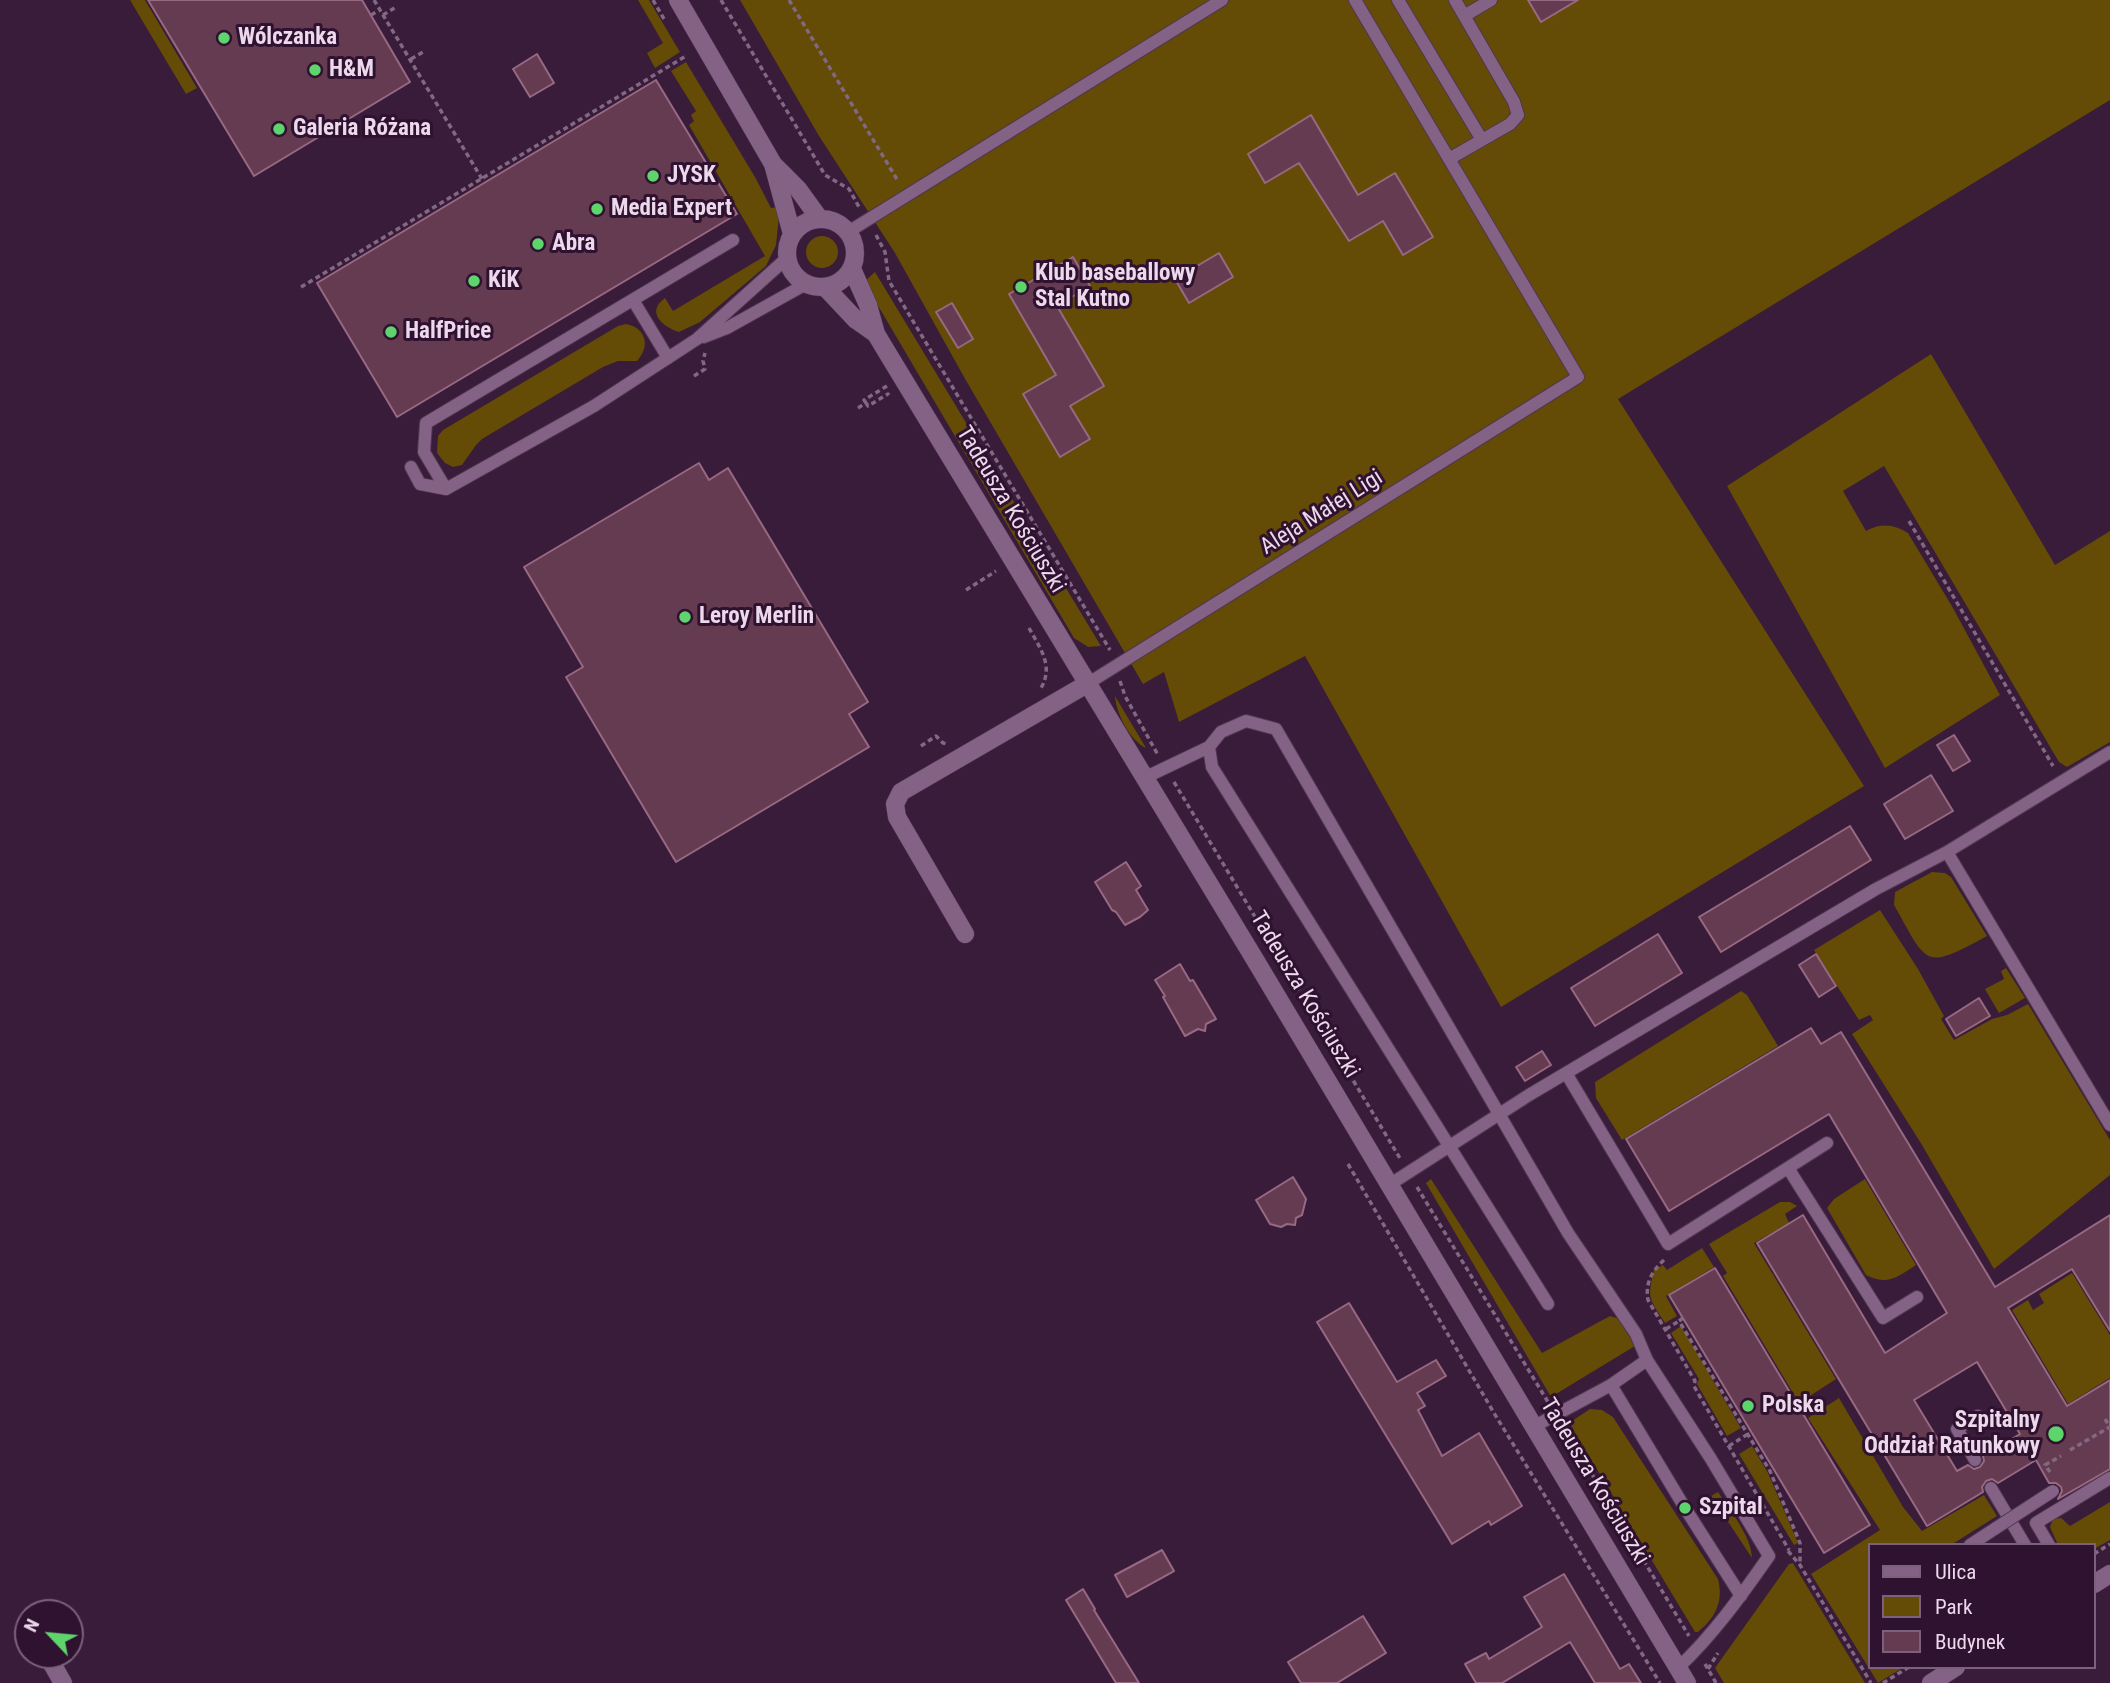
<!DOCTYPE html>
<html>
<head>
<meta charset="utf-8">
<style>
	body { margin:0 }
	#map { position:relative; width:2110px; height:1683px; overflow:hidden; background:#391b3a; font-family:"Roboto Condensed",sans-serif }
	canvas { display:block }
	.legend { position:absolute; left:1868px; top:1543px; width:228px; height:126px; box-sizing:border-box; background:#2f1130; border:2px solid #7b617b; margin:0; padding:9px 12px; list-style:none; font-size:21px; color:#ecd9ec }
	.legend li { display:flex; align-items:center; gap:14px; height:35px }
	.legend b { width:35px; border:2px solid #7b617b }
	.north { position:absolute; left:14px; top:1599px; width:70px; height:70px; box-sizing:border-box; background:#2f1130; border:2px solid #7b617b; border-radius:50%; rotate:296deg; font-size:19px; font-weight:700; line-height:28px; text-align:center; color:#ecd9ec }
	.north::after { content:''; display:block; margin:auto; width:24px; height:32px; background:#5ed56c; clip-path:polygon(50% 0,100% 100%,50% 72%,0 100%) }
</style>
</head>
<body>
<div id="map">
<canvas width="2110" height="1683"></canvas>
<ul class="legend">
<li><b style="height:9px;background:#846285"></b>Ulica</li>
<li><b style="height:19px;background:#644b06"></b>Park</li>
<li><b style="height:19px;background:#653b52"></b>Budynek</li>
</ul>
<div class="north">N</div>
</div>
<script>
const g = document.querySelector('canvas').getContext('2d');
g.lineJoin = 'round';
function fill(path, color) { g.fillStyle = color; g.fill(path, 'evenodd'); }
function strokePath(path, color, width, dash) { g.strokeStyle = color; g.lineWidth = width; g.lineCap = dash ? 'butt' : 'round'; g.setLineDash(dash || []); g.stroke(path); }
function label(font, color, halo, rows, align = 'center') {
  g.font = font + ' "Roboto Condensed",sans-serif'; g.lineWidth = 6; g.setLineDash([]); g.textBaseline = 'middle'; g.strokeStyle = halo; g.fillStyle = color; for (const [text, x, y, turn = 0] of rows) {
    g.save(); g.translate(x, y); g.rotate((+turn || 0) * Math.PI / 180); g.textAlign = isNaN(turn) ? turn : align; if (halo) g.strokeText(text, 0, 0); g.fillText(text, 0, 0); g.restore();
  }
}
fill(new Path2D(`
	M 130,0 L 145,0 L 197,88 L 186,94 Z
	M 638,0 L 649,0 L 680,52 L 655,68 L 647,53 L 663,43 Z
	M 740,0 L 2110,0 L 2110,100 L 1618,399 L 1864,786 L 1501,1007 L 1305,656 L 1179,722 L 1164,672 L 1143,684 L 964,377 L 895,253 L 819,136 Z
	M 686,62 L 755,177 L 771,208 L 777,207 L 779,217 L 776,245 L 766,266 L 700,322 L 679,332 C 663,327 645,312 665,298 L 673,311 L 765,256 L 689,125 L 694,121 L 691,115 L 696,111 L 671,71 Z
	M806 252a16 16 0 1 1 32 0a16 16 0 1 1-32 0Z
	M 875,272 L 1101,646 L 1088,647 L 1074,638 L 864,282 Z
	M 626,324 C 646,328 651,346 637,361 L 618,361 L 603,367 L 482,439 L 476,445 L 462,465 L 453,467 L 445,463 L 437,453 L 438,436 L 443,430 L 618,326 Z
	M 1931,354 L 2055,565 L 2110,531 L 2110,742 L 2067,767 L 2059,762 L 1884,466 L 1843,491 L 1866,531 C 1881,523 1894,524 1908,533 L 1953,608 L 2000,695 L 1885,768 L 1727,486 Z
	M 1115,696 L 1146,748 C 1130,741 1116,713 1115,696 Z
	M 1932,872 L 1945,873 L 1951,877 L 1987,936 C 1923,971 1928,965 1894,905 L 1895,892 Z
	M 1880,910 L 1918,969 L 1944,1016 L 1941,1019 L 1954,1040 L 1992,1019 L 2007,1015 L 2028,1004 L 2110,1140 L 2110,1175 L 1994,1269 L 1922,1145 L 1852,1034 L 1873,1020 L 1870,1015 L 1859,1020 L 1814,950 Z
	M 2006,968 L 2025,998 L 1999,1013 L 1985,989 L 2004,979 L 2001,971 Z
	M 1741,991 L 1747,995 L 1778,1046 L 1622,1140 L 1596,1098 L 1595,1082 Z
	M 1431,1179 L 1542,1353 L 1610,1316 L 1620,1319 L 1635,1346 L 1551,1397 L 1426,1183 Z
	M 1865,1179 L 1916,1265 C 1898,1277 1887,1286 1866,1275 L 1827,1208 L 1834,1199 Z
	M 1780,1202 L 1790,1202 L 1797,1206 L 1785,1214 L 1789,1223 L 1754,1243 L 1836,1379 L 1799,1403 L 1723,1276 L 1727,1273 L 1709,1244 Z
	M 1702,1248 L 1714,1267 L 1666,1296 L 1677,1316 L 1665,1323 C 1649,1298 1647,1299 1654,1270 L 1663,1265 L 1667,1270 Z
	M 2072,1273 L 2110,1335 L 2110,1378 L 2068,1404 L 2012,1310 L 2028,1300 L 2033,1310 L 2044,1303 L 2039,1294 Z
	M 1681,1326 L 1741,1428 L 1727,1436 L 1697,1384 L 1699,1379 L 1671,1333 Z
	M 1839,1398 L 1903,1507 L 1922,1531 L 1984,1495 L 1997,1516 L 1951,1545 L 1870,1545 L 1870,1667 L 1904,1667 L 1878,1683 L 1811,1574 L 1880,1530 L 1808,1418 Z
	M 1590,1409 L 1602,1410 L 1613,1417 L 1718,1579 C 1724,1602 1715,1618 1698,1632 L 1695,1632 L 1569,1423 Z
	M 1752,1446 L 1768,1473 L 1798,1543 L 1794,1545 L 1739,1454 Z
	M 1718,1492 C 1730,1511 1751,1535 1752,1558 L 1711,1496 Z
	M 2110,1502 L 2110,1540 L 2094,1549 L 2094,1545 L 2058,1545 L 2050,1527 L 2053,1519 L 2061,1518 L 2070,1526 Z
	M 1793,1563 L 1865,1683 L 1724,1683 L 1715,1668 L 1789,1564 Z`), '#644b06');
const building = new Path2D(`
	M 148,0 L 362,0 L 410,82 L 254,176 Z
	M 1528,0 L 1578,0 L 1541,22 Z
	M 537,54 L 554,83 L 530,97 L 513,69 Z
	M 656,80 L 737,214 L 397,417 L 317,283 Z
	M 1311,115 L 1358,195 L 1395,173 L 1433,237 L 1403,255 L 1383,221 L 1349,241 L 1299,163 L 1265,183 L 1248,154 Z
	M 1219,253 L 1233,277 L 1189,303 L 1175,279 Z
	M 1073,257 L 1090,286 L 1057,306 L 1104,386 L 1070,406 L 1090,439 L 1060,457 L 1023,394 L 1056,375 L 1009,294 Z
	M 952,303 L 973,339 L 958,348 L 936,312 Z
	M 699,463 L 709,480 L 728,468 L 868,702 L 849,714 L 869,747 L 676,862 L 566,677 L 583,667 L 524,567 Z
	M 1954,735 L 1970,761 L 1953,771 L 1937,745 Z
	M 1931,775 L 1953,811 L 1905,839 L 1884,804 Z
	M 1850,826 L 1871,860 L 1721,952 L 1699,917 Z
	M 1126,862 L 1141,886 L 1136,890 L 1148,910 L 1140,917 L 1125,925 L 1116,912 L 1112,910 L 1095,882 Z
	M 1658,934 L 1682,973 L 1595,1026 L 1571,988 Z
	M 1816,954 L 1836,986 L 1819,997 L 1799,965 Z
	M 1180,964 L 1190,981 L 1193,980 L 1216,1019 L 1206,1024 L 1205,1031 L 1198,1029 L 1185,1036 L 1163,997 L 1165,996 L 1155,980 Z
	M 1979,998 L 1990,1016 L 1956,1036 L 1946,1019 Z
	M 1811,1028 L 1821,1044 L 1841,1032 L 1995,1287 L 2110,1215 L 2110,1331 L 2072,1269 L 2008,1308 L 2067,1406 L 2110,1380 L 2110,1469 L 2058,1499 L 2062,1491 L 2061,1487 L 2056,1483 L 2049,1483 L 2036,1460 L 1998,1483 L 1992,1479 L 1986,1481 L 1982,1487 L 1983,1492 L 1927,1526 L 1757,1243 L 1803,1215 L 1885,1353 L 1947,1313 L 1829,1114 L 1669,1211 L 1626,1139 ZM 1977,1362 L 2020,1434 L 1983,1456 L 1984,1461 L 1980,1467 L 1974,1469 L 1968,1465 L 1957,1471 L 1914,1400 Z
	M 1542,1051 L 1551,1065 L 1525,1081 L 1516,1067 Z
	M 1293,1177 L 1306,1199 L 1302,1215 L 1296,1218 L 1295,1225 L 1287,1224 L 1281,1227 L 1270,1224 L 1256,1200 Z
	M 1715,1268 L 1870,1525 L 1824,1553 L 1669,1295 Z
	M 1349,1303 L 1397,1382 L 1436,1360 L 1446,1376 L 1417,1393 L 1425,1406 L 1418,1410 L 1442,1456 L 1479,1433 L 1522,1506 L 1491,1525 L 1489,1521 L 1452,1544 L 1317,1322 Z
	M 1162,1550 L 1174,1571 L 1127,1597 L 1115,1575 Z
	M 1564,1574 L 1620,1669 L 1629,1664 L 1641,1683 L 1595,1683 L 1570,1642 L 1502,1683 L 1476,1683 L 1465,1664 L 1486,1653 L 1489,1659 L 1542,1627 L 1524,1597 Z
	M 1083,1589 L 1095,1609 L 1094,1610 L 1139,1683 L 1116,1683 L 1066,1600 Z
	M 1363,1616 L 1386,1653 L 1337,1683 L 1301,1683 L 1288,1662 Z`);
fill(building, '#653b52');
strokePath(building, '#976982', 2);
const lane = new Path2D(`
	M 1398,0 L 1482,140
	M 1464,16 L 1491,0
	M 1449,159 L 1510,124 L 1518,115 L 1514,102 L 1455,0
	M 848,232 L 1222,0
	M 633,300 L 668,358
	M 704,337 L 727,328 L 806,284
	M 411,467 L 420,484 L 446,489 L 594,406 L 697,339 L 787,258
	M 446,489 L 424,452 L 426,423 L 733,240
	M 1087,684 L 1578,377 L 1355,0
	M 1144,778 L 1209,747
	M 1947,852 L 2110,1125
	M 1566,1073 L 1668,1244 L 1827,1143
	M 1788,1168 L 1883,1318 L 1917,1297
	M 1389,1185 L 1529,1095 L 1876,889 L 1947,852 L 2110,752
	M 1548,1304 L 1212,767 L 1209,747 L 1221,732 L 1246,721 L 1276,729 L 1568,1233 L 1636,1334 L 1647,1360
	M 1611,1385 L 1685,1508 L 1741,1596
	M 1533,1427 L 1611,1385 L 1647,1360 L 1711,1459 L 1769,1556 C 1741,1596 1713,1635 1678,1668
	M 1975,1460 L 1957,1429 L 1978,1416
	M 1991,1488 L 2025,1545
	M 1970,1545 L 1996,1528
	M 2049,1545 L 2036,1523 L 2110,1478`);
const street = new Path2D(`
	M 965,934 L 897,817 L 895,804 L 901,792 L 1087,684
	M 2094,1584 L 2110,1574
	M 47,1655 L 63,1683
	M 1931,1683 L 1956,1667`);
const secondary = new Path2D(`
	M 678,0 L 773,164 L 798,189 L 819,218
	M 773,164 L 792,234
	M787 253a34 34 0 1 1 68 0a34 34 0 1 1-68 0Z
	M 852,269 L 868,305 L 876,334 L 885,349 L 1254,958 L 1687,1683
	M 825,287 L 856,320 L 876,334`);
strokePath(lane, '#503752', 14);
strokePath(street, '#503752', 19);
strokePath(secondary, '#503752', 19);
strokePath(new Path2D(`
	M 374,0 L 482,179
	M 653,0 L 664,19
	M 721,0 L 825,175 L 849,189 L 859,207
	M 789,0 L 898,181
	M 371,15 L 380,10
	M 383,15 L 396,7
	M 411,59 L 423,52
	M 876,235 L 885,252 L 889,281 L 1110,650
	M 301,287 L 686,56
	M 694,376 L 705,369 L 703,361 L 705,353
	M 866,403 L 864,400 L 887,386
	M 858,408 L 866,403 L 868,406 L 888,394 L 889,395
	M 1909,521 L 2053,766
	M 966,590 L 996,571
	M 1029,628 C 1040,648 1054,666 1041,688
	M 1120,681 L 1125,696 L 1158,755
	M 921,746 L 936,736 L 943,743 L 947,744
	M 1174,782 L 1401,1160
	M 1348,1164 L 1494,1413 L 1660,1683
	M 1417,1187 L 1548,1402
	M 1664,1260 C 1652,1271 1645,1283 1648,1300 L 1695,1381 L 1694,1386 L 1699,1395 L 1789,1550
	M 1683,1318 L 1679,1321 L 1770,1471 L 1800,1543 L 1800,1562
	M 1666,1329 L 1679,1321
	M 2105,1419 L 2110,1427
	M 1565,1429 L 1689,1636
	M 1729,1446 L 1751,1432
	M 2070,1450 L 2110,1427
	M 2050,1472 L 2045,1465 L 2061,1456
	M 1788,1551 L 1800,1565 L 1871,1683
	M 2094,1554 L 2110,1544
	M 1705,1664 L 1716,1683
	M 1708,1669 L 1718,1653
	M 1883,1683 L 1909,1667`), '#826882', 3.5, [5, 3.5]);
strokePath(lane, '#846285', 12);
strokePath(street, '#846285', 18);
strokePath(secondary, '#846285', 18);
const laneBridge = new Path2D(`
	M 1996,1528 L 2053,1491`);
strokePath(laneBridge, '#503752', 14, []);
strokePath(laneBridge, '#846285', 12);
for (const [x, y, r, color] of [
	[224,38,7,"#5ed56c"],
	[315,70,7,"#5ed56c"],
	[279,129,7,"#5ed56c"],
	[653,176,7,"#5ed56c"],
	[597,209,7,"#5ed56c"],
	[538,244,7,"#5ed56c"],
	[474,281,7,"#5ed56c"],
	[1021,287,7,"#5ed56c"],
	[391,332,7,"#5ed56c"],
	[685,617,7,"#5ed56c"],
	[1748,1406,7,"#5ed56c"],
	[2056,1434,9,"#5ed56c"],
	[1685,1508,7,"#5ed56c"]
]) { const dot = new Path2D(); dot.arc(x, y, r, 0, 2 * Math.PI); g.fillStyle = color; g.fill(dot); strokePath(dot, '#2f1130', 2.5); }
label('bold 23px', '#ecd9ec', '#2f1130', [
	["Wólczanka",238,38],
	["H&M",329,70],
	["Galeria Różana",293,129],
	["JYSK",667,176],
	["Media Expert",611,209],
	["Abra",552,244],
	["Klub baseballowy",1035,274],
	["Stal Kutno",1035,300],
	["KiK",488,281],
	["HalfPrice",405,332],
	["Leroy Merlin",699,617],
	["Polska",1762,1406],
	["Szpitalny",2040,1421,"right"],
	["Oddział Ratunkowy",2040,1447,"right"],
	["Szpital",1699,1508]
], 'left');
label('23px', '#ecd9ec', '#2f1130', [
	["Tadeusza Kościuszki",1010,510,59],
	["Aleja Małej Ligi",1322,513,-32],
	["Tadeusza Kościuszki",1304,995,59],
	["Tadeusza Kościuszki",1594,1482,59]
]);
</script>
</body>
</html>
